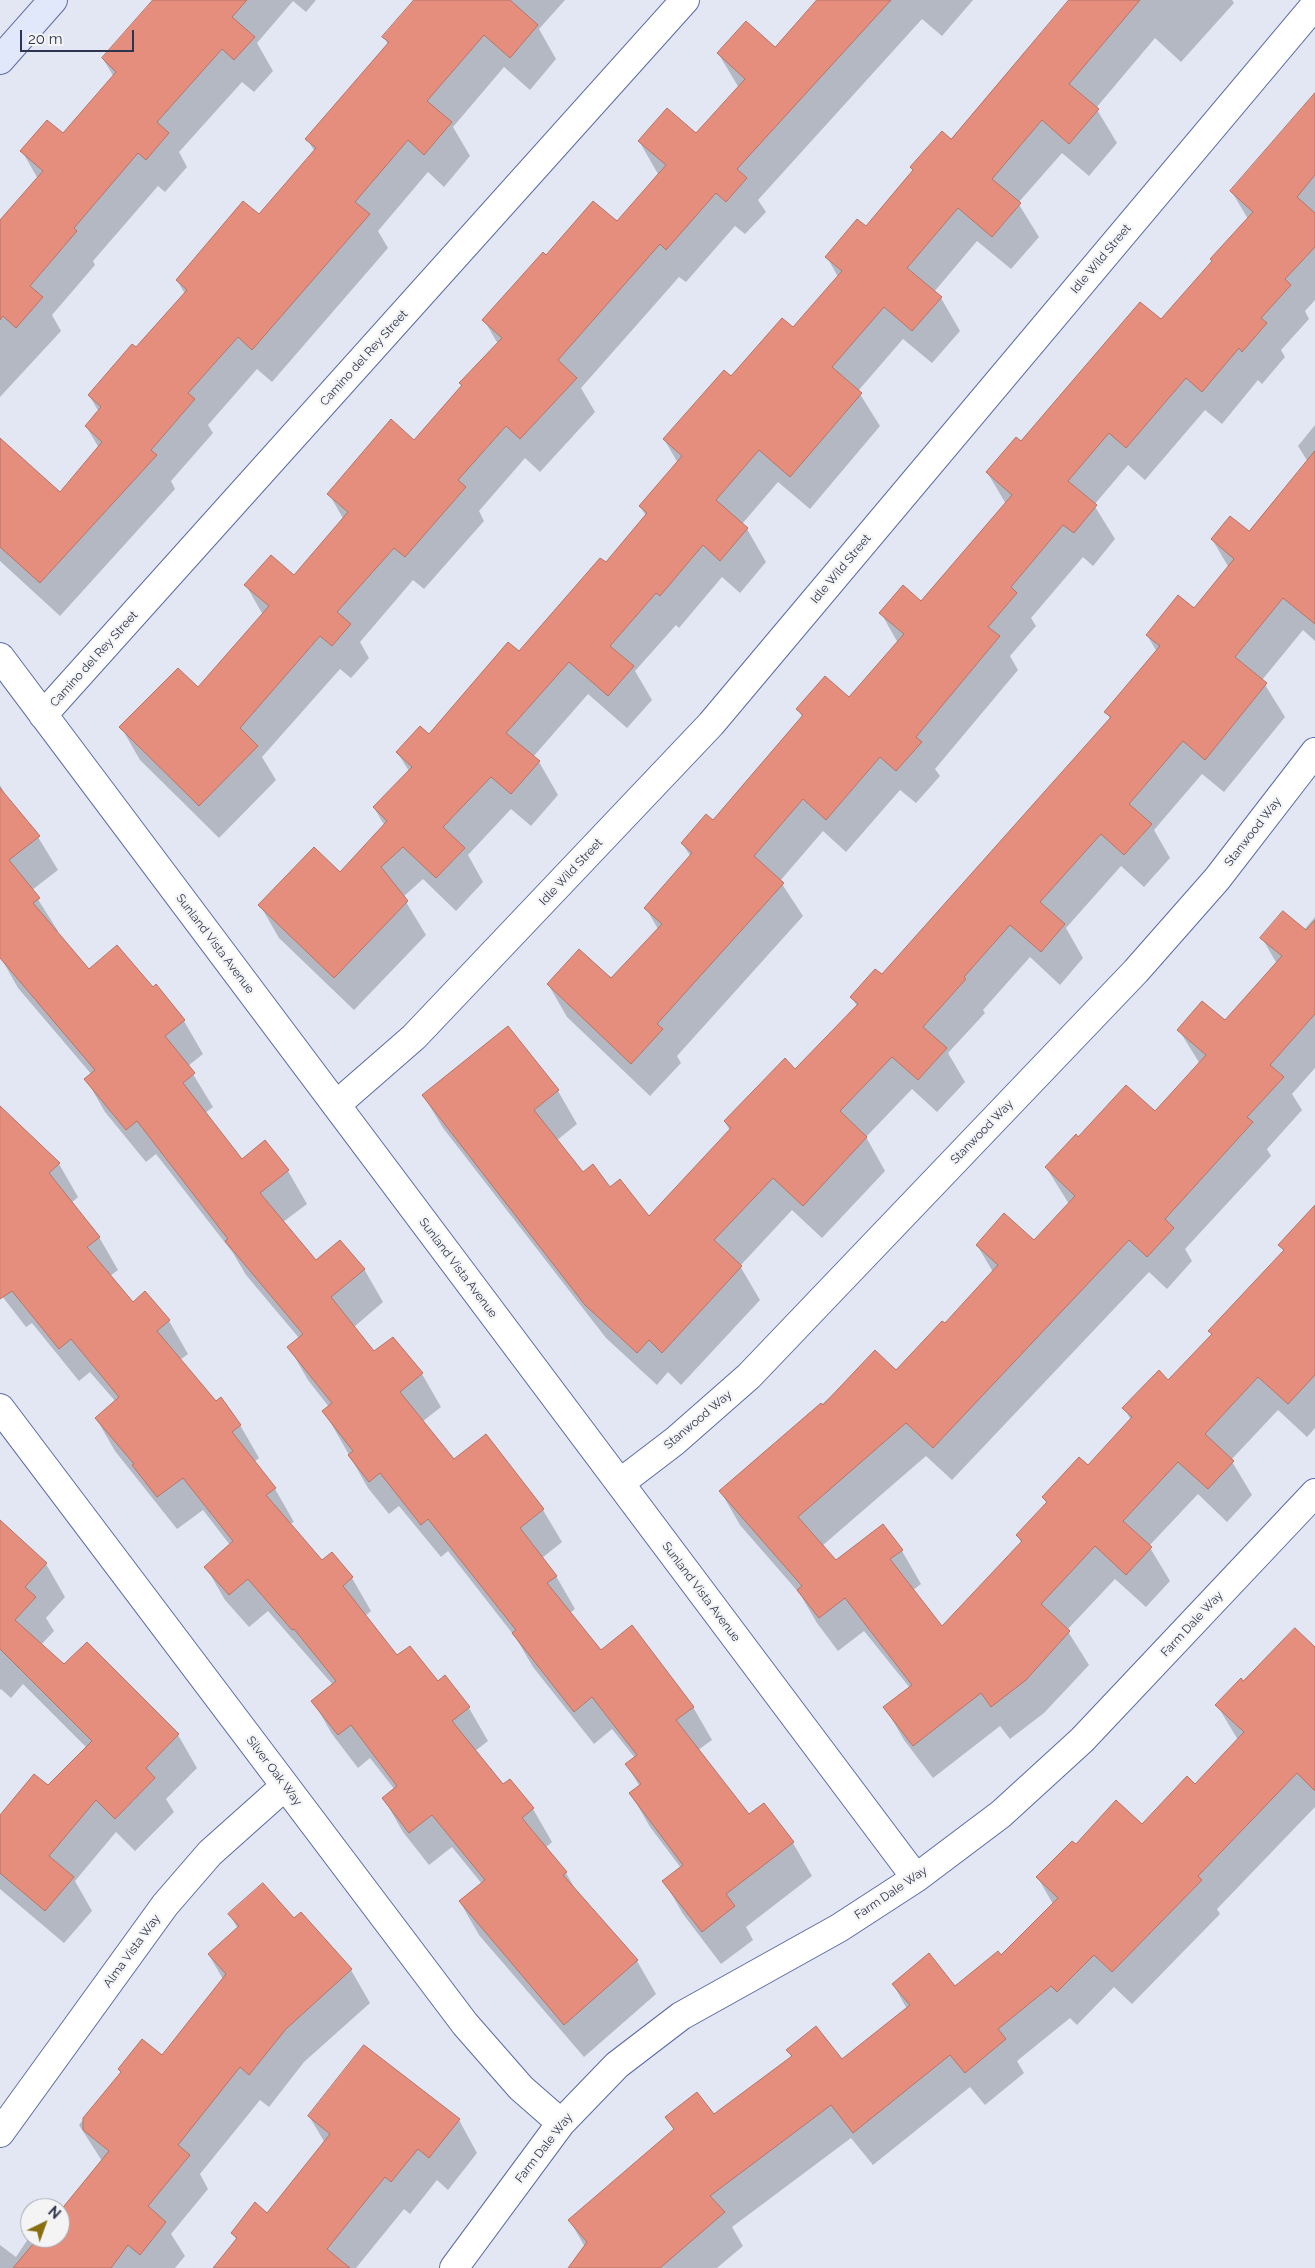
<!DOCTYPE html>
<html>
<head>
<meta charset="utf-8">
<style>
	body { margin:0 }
	#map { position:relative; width:1315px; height:2268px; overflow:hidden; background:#e2e7f3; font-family:Raleway,sans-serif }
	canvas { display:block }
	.north { position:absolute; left:20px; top:2198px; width:50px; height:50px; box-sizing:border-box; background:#f4f4f4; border:1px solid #a5a8b2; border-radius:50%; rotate:42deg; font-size:14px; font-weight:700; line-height:20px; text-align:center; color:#2e354e }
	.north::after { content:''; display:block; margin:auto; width:18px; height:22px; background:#886e0d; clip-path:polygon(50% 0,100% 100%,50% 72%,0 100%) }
	.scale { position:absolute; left:20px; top:30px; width:114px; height:22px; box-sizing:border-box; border:2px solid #2e354e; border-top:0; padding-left:6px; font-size:15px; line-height:18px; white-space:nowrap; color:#2e354e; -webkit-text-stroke:4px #f4f4f4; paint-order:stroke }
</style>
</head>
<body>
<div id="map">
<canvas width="1315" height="2268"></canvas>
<div class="north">N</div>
<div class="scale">20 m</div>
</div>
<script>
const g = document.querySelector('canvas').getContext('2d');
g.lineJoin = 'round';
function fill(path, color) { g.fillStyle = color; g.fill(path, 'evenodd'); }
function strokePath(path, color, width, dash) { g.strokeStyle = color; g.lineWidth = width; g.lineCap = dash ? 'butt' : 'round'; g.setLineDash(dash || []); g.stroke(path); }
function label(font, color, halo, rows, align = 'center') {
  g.font = font + ' Raleway,sans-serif'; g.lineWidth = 4.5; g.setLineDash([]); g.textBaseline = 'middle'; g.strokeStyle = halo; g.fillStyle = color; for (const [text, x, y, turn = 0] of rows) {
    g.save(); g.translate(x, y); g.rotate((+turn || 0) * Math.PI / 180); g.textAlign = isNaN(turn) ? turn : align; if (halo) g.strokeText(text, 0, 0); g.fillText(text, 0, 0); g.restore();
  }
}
fill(new Path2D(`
	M 158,0 L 316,0 L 306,12 L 293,1 L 257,43 L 273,71 L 254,92 L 242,82 L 179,152 L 187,167 L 165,192 L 158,186 L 93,261 L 95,265 L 52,315 L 61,331 L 0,397 L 0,222 L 38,179 L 22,151 L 63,135 L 114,77 L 103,59 Z
	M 416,0 L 565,0 L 539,29 L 556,59 L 530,90 L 504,67 L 453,127 L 470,156 L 444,187 L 428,172 L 378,231 L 388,248 L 272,382 L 257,369 L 208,425 L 213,433 L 171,481 L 175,489 L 60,616 L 0,561 L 0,463 L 60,494 L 99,448 L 86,426 L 99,412 L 89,395 L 136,349 L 185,294 L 177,280 L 259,216 L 315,152 L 307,139 L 388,45 L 384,37 Z
	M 818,0 L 973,0 L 942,36 L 922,19 L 758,200 L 766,212 L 745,234 L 735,226 L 686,282 L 679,277 L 581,388 L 595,412 L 540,472 L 525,458 L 479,511 L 484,521 L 424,589 L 413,580 L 360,642 L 369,658 L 351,678 L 340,669 L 262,757 L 276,780 L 219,838 L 140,760 L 121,727 L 198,689 L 263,615 L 246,585 L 294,576 L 344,520 L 329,494 L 414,442 L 498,344 L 484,320 L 546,256 L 617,223 L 658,174 L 639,141 L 696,135 L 739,88 L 718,53 L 775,49 Z
	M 1070,0 L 1232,0 L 1234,3 L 1181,62 L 1155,38 L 1096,108 L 1117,143 L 1089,176 L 1062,153 L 1018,203 L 1039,237 L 1011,269 L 977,241 L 934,292 L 941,298 L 960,331 L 932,363 L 903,339 L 858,391 L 880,426 L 810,509 L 778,482 L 742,524 L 747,529 L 766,562 L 740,593 L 722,577 L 679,628 L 676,625 L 635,671 L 652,700 L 627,728 L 588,694 L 533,757 L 539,762 L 558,795 L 531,826 L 511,809 L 468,855 L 483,882 L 456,911 L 423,879 L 403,897 L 426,935 L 354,1010 L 279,938 L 260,905 L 340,874 L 385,826 L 374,808 L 409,771 L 397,752 L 429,735 L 520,653 L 606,564 L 646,516 L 640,506 L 678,463 L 664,439 L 731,378 L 793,329 L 838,277 L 827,257 L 866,228 L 951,140 Z
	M 1315,94 L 1315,300 L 1305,311 L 1309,319 L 1281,350 L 1285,357 L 1262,384 L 1258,380 L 1222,424 L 1205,410 L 1145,480 L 1128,465 L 1094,505 L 1115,539 L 1093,566 L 1083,557 L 1031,618 L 1036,626 L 1010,656 L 1018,670 L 935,769 L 940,776 L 916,803 L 900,790 L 846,852 L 823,831 L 780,881 L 803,916 L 677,1056 L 681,1063 L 650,1096 L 567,1017 L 548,984 L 611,980 L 658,929 L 646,908 L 691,857 L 682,843 L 713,822 L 803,718 L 798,710 L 849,699 L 898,643 L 881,613 L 921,603 L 1006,504 L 987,472 L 1161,321 L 1248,219 L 1232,192 Z
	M 1315,425 L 1315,641 L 1303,630 L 1262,680 L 1285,717 L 1224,792 L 1202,774 L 1154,830 L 1170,858 L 1144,887 L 1121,866 L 1066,928 L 1083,958 L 1060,985 L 1030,957 L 983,1010 L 985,1013 L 948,1053 L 965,1082 L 937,1112 L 912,1089 L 866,1137 L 885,1171 L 822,1238 L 792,1210 L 740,1266 L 760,1300 L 681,1385 L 668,1372 L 657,1385 L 606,1338 L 443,1128 L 423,1095 L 508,1028 L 558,1091 L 577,1124 L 556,1141 L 583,1174 L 610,1188 L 649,1218 L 730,1131 L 725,1122 L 796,1071 L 857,1006 L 852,997 L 882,976 L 1111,720 L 1106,712 L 1157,652 L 1147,635 L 1195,610 L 1229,568 L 1212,539 L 1249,533 L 1308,462 L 1298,446 Z
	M 0,785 L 9,801 L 38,837 L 58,870 L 32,890 L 58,931 L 57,933 L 88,970 L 152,989 L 184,1021 L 203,1054 L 188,1066 L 213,1107 L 205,1113 L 242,1161 L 265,1142 L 288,1171 L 307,1204 L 283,1222 L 316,1262 L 364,1269 L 383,1302 L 354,1327 L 374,1353 L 393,1338 L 422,1374 L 441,1407 L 422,1422 L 454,1461 L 543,1510 L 562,1542 L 542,1558 L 556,1576 L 575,1609 L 570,1613 L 601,1652 L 693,1707 L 712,1740 L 698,1750 L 749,1815 L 793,1843 L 812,1876 L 746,1927 L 753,1940 L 721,1964 L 683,1914 L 664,1881 L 681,1868 L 650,1827 L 631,1794 L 640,1787 L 627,1765 L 635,1758 L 612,1729 L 594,1744 L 533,1667 L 516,1638 L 448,1551 L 441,1557 L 399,1506 L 389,1514 L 368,1488 L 324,1411 L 329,1407 L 308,1380 L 289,1347 L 299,1338 L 246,1275 L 233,1253 L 156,1154 L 146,1162 L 105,1112 L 86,1079 L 92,1075 L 18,988 L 0,956 Z
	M 1315,917 L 1315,1068 L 1292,1094 L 1302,1110 L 1267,1149 L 1271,1156 L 1185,1249 L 1192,1261 L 1167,1289 L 1149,1272 L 952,1480 L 926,1456 L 822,1546 L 836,1561 L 902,1551 L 921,1584 L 913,1590 L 942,1628 L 1022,1543 L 1017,1536 L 1047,1504 L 1043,1497 L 1088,1467 L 1131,1420 L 1124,1408 L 1169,1382 L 1212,1335 L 1210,1331 L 1284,1252 L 1280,1245 L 1315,1212 L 1315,1428 L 1307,1437 L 1278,1410 L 1231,1460 L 1252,1495 L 1227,1522 L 1198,1494 L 1149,1546 L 1170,1581 L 1146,1607 L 1115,1579 L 1067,1630 L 1089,1665 L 1044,1713 L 1010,1739 L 1000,1726 L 933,1778 L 904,1740 L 885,1707 L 910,1688 L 864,1631 L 838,1651 L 817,1623 L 800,1594 L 740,1525 L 721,1492 L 845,1384 L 896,1372 L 945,1325 L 993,1272 L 977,1245 L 1034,1242 L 1069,1204 L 1046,1167 L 1078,1139 L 1155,1113 L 1200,1064 L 1179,1030 L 1225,1022 L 1277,964 L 1262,938 L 1304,930 Z
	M 0,1107 L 59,1164 L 78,1197 L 71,1203 L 99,1237 L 118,1270 L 110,1276 L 133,1304 L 169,1321 L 188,1354 L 180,1360 L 215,1403 L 240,1425 L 259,1458 L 254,1462 L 275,1489 L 294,1522 L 290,1524 L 322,1562 L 332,1554 L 352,1578 L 371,1611 L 365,1616 L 397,1657 L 438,1682 L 469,1708 L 488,1741 L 475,1751 L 503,1786 L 533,1809 L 552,1842 L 545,1848 L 566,1873 L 578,1894 L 637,1961 L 656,1994 L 584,2057 L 479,1935 L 460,1902 L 482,1884 L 452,1847 L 429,1865 L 403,1832 L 384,1799 L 395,1790 L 370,1758 L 358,1768 L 332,1734 L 313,1701 L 333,1685 L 268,1611 L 249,1627 L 225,1600 L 206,1567 L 230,1545 L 203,1510 L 177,1529 L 115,1451 L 96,1418 L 116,1402 L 90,1372 L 79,1381 L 32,1323 L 26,1327 L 2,1296 Z
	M 0,1522 L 46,1564 L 65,1597 L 46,1618 L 54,1631 L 41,1645 L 64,1666 L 178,1735 L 197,1768 L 166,1799 L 174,1812 L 135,1851 L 116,1832 L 75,1881 L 92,1911 L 64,1943 L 0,1889 L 0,1817 L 48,1787 L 87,1748 L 23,1684 L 11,1698 L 1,1689 L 0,1690 Z
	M 1315,1649 L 1315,1807 L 1217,1909 L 1220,1914 L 1132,2004 L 1114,1987 L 1077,2025 L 1070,2018 L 1017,2061 L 1024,2073 L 985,2105 L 970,2087 L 873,2165 L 851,2138 L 732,2227 L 743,2246 L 717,2268 L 570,2268 L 585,2247 L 570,2221 L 674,2130 L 667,2117 L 714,2116 L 792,2058 L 788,2050 L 842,2060 L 907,2009 L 893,1984 L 955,1987 L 1001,1957 L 1053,1904 L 1038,1878 L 1076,1846 L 1142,1825 L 1195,1786 L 1238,1740 L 1217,1705 L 1243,1682 Z
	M 301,1913 L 351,1970 L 370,2003 L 304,2062 L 269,2107 L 260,2100 L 200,2174 L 208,2189 L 171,2234 L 185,2256 L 175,2268 L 0,2268 L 0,2245 L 16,2257 L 30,2236 L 30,2238 L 60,2238 L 60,2210 L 61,2211 L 102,2161 L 79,2125 L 121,2073 L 119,2069 L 162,2057 L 223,1979 L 209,1955 L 238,1929 L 230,1915 L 294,1919 Z
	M 309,2116 L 459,2120 L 477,2153 L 448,2190 L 437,2180 L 410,2214 L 404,2209 L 356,2268 L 214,2268 L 237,2240 L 232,2233 L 268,2214 L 325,2143 Z
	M 52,2205 L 57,2208 L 50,2208 Z`), '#0003');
const building = new Path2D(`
	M 153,0 L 247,0 L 232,17 L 255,37 L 234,60 L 222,49 L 157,122 L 169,133 L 146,160 L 138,153 L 74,228 L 77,231 L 30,286 L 43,297 L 16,328 L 3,316 L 0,320 L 0,220 L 43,171 L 20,151 L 47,120 L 63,133 L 116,72 L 102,58 Z
	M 414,0 L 510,0 L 538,25 L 510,58 L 484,35 L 427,101 L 452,122 L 424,155 L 408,140 L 355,202 L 370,214 L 252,350 L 238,337 L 188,393 L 195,399 L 151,450 L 157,455 L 40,583 L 0,547 L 0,438 L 60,492 L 102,442 L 85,426 L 101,407 L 88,395 L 132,344 L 136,347 L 187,290 L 176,280 L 243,201 L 259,214 L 316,148 L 305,139 L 389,42 L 382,37 Z
	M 817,0 L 891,0 L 737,169 L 747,178 L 726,202 L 716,193 L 666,250 L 660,244 L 558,360 L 577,378 L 520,439 L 506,426 L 458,480 L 466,487 L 405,557 L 394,548 L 337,612 L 351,624 L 332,646 L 320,636 L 240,728 L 258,746 L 199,806 L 119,727 L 178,668 L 198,687 L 269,606 L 244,585 L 271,555 L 294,575 L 348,512 L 327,494 L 391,419 L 414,440 L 462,385 L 459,383 L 502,338 L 482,320 L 543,252 L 546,255 L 593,201 L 617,221 L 666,165 L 638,141 L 667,108 L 696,133 L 745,79 L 717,53 L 746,21 L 775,47 Z
	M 1069,0 L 1140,0 L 1069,84 L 1099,109 L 1069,144 L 1042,120 L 992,179 L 1021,203 L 992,237 L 958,208 L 907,268 L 942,297 L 912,331 L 884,307 L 832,367 L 862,393 L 790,477 L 759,450 L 716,500 L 748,528 L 720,561 L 703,545 L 660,596 L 656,593 L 610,646 L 634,666 L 608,696 L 569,662 L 506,733 L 540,761 L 511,794 L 491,777 L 443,827 L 465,848 L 436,878 L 403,847 L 381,867 L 408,901 L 334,978 L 258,905 L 314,847 L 340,872 L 387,821 L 373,807 L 412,767 L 396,752 L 420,726 L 429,734 L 508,642 L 519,651 L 600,558 L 606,562 L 647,513 L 639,506 L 682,456 L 663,439 L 724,370 L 731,376 L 782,318 L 793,327 L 842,271 L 825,257 L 857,219 L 866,226 L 913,170 L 910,167 L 942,131 L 951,139 Z
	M 1315,93 L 1315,175 L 1297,197 L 1315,213 L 1315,247 L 1285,279 L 1291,285 L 1261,318 L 1267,323 L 1242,352 L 1239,348 L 1202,392 L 1186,378 L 1126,448 L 1109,433 L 1068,481 L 1097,505 L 1074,533 L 1063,525 L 1011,587 L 1017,593 L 988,627 L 1000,636 L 916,737 L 922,742 L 896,771 L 880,757 L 826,820 L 803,799 L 754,856 L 784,883 L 657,1024 L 663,1029 L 631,1064 L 547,984 L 579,949 L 611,978 L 662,924 L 644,908 L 692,853 L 681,843 L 706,814 L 713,820 L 803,715 L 796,709 L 825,676 L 849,697 L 904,634 L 879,613 L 903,585 L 921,601 L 1012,495 L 986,472 L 1016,437 L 1021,441 L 1140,302 L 1161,319 L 1212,261 L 1210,259 L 1253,212 L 1230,191 Z
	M 1315,451 L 1315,624 L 1283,598 L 1235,657 L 1267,683 L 1205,760 L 1183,741 L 1129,804 L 1152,824 L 1124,855 L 1101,834 L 1040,902 L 1065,924 L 1041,952 L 1010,925 L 964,977 L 966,979 L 923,1027 L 947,1048 L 918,1080 L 892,1057 L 840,1111 L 867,1137 L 803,1206 L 773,1178 L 714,1240 L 742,1266 L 662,1353 L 649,1340 L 637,1353 L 585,1305 L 422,1095 L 508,1026 L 559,1090 L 534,1110 L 583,1172 L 593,1164 L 610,1187 L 620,1179 L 649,1216 L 731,1128 L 724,1121 L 785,1058 L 795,1069 L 858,1004 L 850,997 L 875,969 L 882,974 L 1111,717 L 1104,712 L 1160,646 L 1146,635 L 1178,595 L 1194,608 L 1234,559 L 1211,539 L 1230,516 L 1249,531 Z
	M 0,788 L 40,836 L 9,860 L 40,898 L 33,903 L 89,969 L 117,945 L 153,987 L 156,984 L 185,1020 L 165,1036 L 195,1073 L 183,1083 L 242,1159 L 265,1140 L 289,1170 L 260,1193 L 316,1260 L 340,1240 L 365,1269 L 331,1297 L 374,1351 L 393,1337 L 423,1373 L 400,1392 L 454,1459 L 486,1434 L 544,1509 L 520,1528 L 557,1576 L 547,1583 L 601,1650 L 632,1625 L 694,1707 L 676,1720 L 749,1814 L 764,1803 L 794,1842 L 726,1894 L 735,1906 L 702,1932 L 662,1881 L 683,1865 L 629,1793 L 641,1784 L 625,1764 L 637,1755 L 592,1697 L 574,1712 L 512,1633 L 516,1630 L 428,1519 L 421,1525 L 380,1473 L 369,1482 L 348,1455 L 353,1451 L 322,1411 L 332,1403 L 287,1347 L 303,1334 L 225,1241 L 228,1239 L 137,1121 L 126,1130 L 84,1079 L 95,1070 L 0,958 Z
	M 1283,911 L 1306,930 L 1315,920 L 1315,1014 L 1270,1065 L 1284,1077 L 1247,1117 L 1253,1122 L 1165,1219 L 1174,1228 L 1147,1257 L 1129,1240 L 933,1448 L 906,1423 L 798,1517 L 836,1560 L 883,1524 L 903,1550 L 890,1559 L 942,1626 L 1022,1541 L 1016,1535 L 1047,1502 L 1042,1497 L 1079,1457 L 1088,1465 L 1132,1417 L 1122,1408 L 1159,1370 L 1168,1380 L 1212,1334 L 1208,1331 L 1284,1250 L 1278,1245 L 1315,1205 L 1315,1375 L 1288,1404 L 1258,1377 L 1205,1434 L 1234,1461 L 1208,1489 L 1178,1462 L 1123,1521 L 1152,1547 L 1126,1575 L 1095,1546 L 1041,1604 L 1070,1631 L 1026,1680 L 991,1707 L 981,1693 L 913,1746 L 883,1707 L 912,1685 L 845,1598 L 819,1618 L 797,1590 L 802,1586 L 719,1491 L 821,1403 L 823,1405 L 875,1350 L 896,1370 L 942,1321 L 945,1323 L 998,1265 L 976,1245 L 1004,1213 L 1034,1240 L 1075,1196 L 1045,1167 L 1076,1134 L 1078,1137 L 1126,1085 L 1155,1111 L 1206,1055 L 1177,1030 L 1202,1001 L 1225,1020 L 1282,956 L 1260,938 Z
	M 0,1106 L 60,1163 L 49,1173 L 100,1237 L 87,1247 L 133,1302 L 145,1291 L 170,1320 L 157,1331 L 216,1401 L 221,1397 L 241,1425 L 232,1432 L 276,1488 L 266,1495 L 322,1560 L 332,1552 L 353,1577 L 343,1586 L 397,1655 L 410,1646 L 438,1681 L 445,1675 L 470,1707 L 452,1721 L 503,1784 L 510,1779 L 534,1808 L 522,1818 L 567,1872 L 563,1875 L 638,1960 L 564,2025 L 459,1901 L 485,1880 L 432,1815 L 409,1833 L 382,1798 L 397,1786 L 351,1725 L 338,1735 L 311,1701 L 336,1681 L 294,1629 L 292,1630 L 248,1579 L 229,1595 L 204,1567 L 233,1541 L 183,1478 L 157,1497 L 132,1465 L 134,1464 L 95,1418 L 119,1397 L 71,1339 L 59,1349 L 12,1291 L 0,1299 Z
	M 0,1520 L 47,1563 L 25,1587 L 36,1597 L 15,1620 L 64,1664 L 87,1642 L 179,1734 L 146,1768 L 155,1778 L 115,1819 L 96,1800 L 49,1856 L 74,1877 L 45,1911 L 0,1873 L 0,1815 L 34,1774 L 48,1785 L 92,1741 L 0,1649 Z
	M 1295,1628 L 1315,1647 L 1315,1791 L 1297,1773 L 1198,1876 L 1202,1880 L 1112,1972 L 1094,1955 L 1057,1992 L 1051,1986 L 998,2029 L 1006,2039 L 965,2073 L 950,2055 L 853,2133 L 831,2105 L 710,2196 L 725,2212 L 660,2268 L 568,2268 L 587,2242 L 568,2220 L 674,2129 L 665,2117 L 697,2092 L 714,2114 L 792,2056 L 786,2050 L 816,2026 L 842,2059 L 910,2005 L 892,1984 L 929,1953 L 955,1986 L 998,1951 L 1001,1955 L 1058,1898 L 1036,1877 L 1072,1841 L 1076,1844 L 1116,1800 L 1142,1824 L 1187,1776 L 1195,1784 L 1244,1732 L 1215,1705 L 1241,1678 L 1243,1681 Z
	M 263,1883 L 294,1918 L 301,1912 L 352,1969 L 286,2029 L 249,2075 L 240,2067 L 178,2145 L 190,2155 L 148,2206 L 166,2222 L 140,2255 L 128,2245 L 111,2268 L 13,2268 L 38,2238 L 60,2238 L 60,2211 L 109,2151 L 83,2130 L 83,2118 L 121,2072 L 118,2069 L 142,2039 L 162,2055 L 226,1974 L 208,1954 L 239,1926 L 228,1914 Z
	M 364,2045 L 460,2119 L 429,2158 L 418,2149 L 391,2182 L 385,2177 L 327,2249 L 350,2268 L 213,2268 L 237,2238 L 231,2233 L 255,2202 L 267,2213 L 330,2134 L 308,2116 Z`);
fill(building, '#e58e7e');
strokePath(building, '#b67265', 1);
const street = new Path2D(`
	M 0,657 L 916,1878
	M 43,715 L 685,0
	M 336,1105 L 414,1037 L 711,724 L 1315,5
	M 0,1408 L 465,2024 L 521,2088 L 561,2123
	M 620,1483 L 675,1441 L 749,1376 L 1136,971 L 1217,879 L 1315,752
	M 0,2133 L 165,1905 L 210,1853 L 285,1786
	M 454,2268 L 561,2123 L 617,2065 L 681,2016 L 839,1928 L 916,1878 L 1001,1814 L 1082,1740 L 1315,1493`);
const secondary = new Path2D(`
	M 0,60 L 53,0`);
strokePath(street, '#5c6ba3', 30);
strokePath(secondary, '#5c6ba3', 30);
strokePath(street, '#fff', 28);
strokePath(secondary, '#e2e8fc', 28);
label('12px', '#2e354e', '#f4f4f4', [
	["Idle Wild Street",1101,259,-50],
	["Camino del Rey Street",364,358,-48],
	["Idle Wild Street",841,569,-50],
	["Camino del Rey Street",94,659,-48],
	["Stanwood Way",1253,832,-52],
	["Idle Wild Street",571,872,-47],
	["Sunland Vista Avenue",215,944,53],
	["Stanwood Way",982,1132,-46],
	["Sunland Vista Avenue",458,1268,53],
	["Stanwood Way",698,1420,-40],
	["Sunland Vista Avenue",701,1592,53],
	["Farm Dale Way",1192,1624,-47],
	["Silver Oak Way",274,1771,53],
	["Farm Dale Way",891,1893,-34],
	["Alma Vista Way",132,1951,-54],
	["Farm Dale Way",544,2148,-52]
]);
</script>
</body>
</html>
